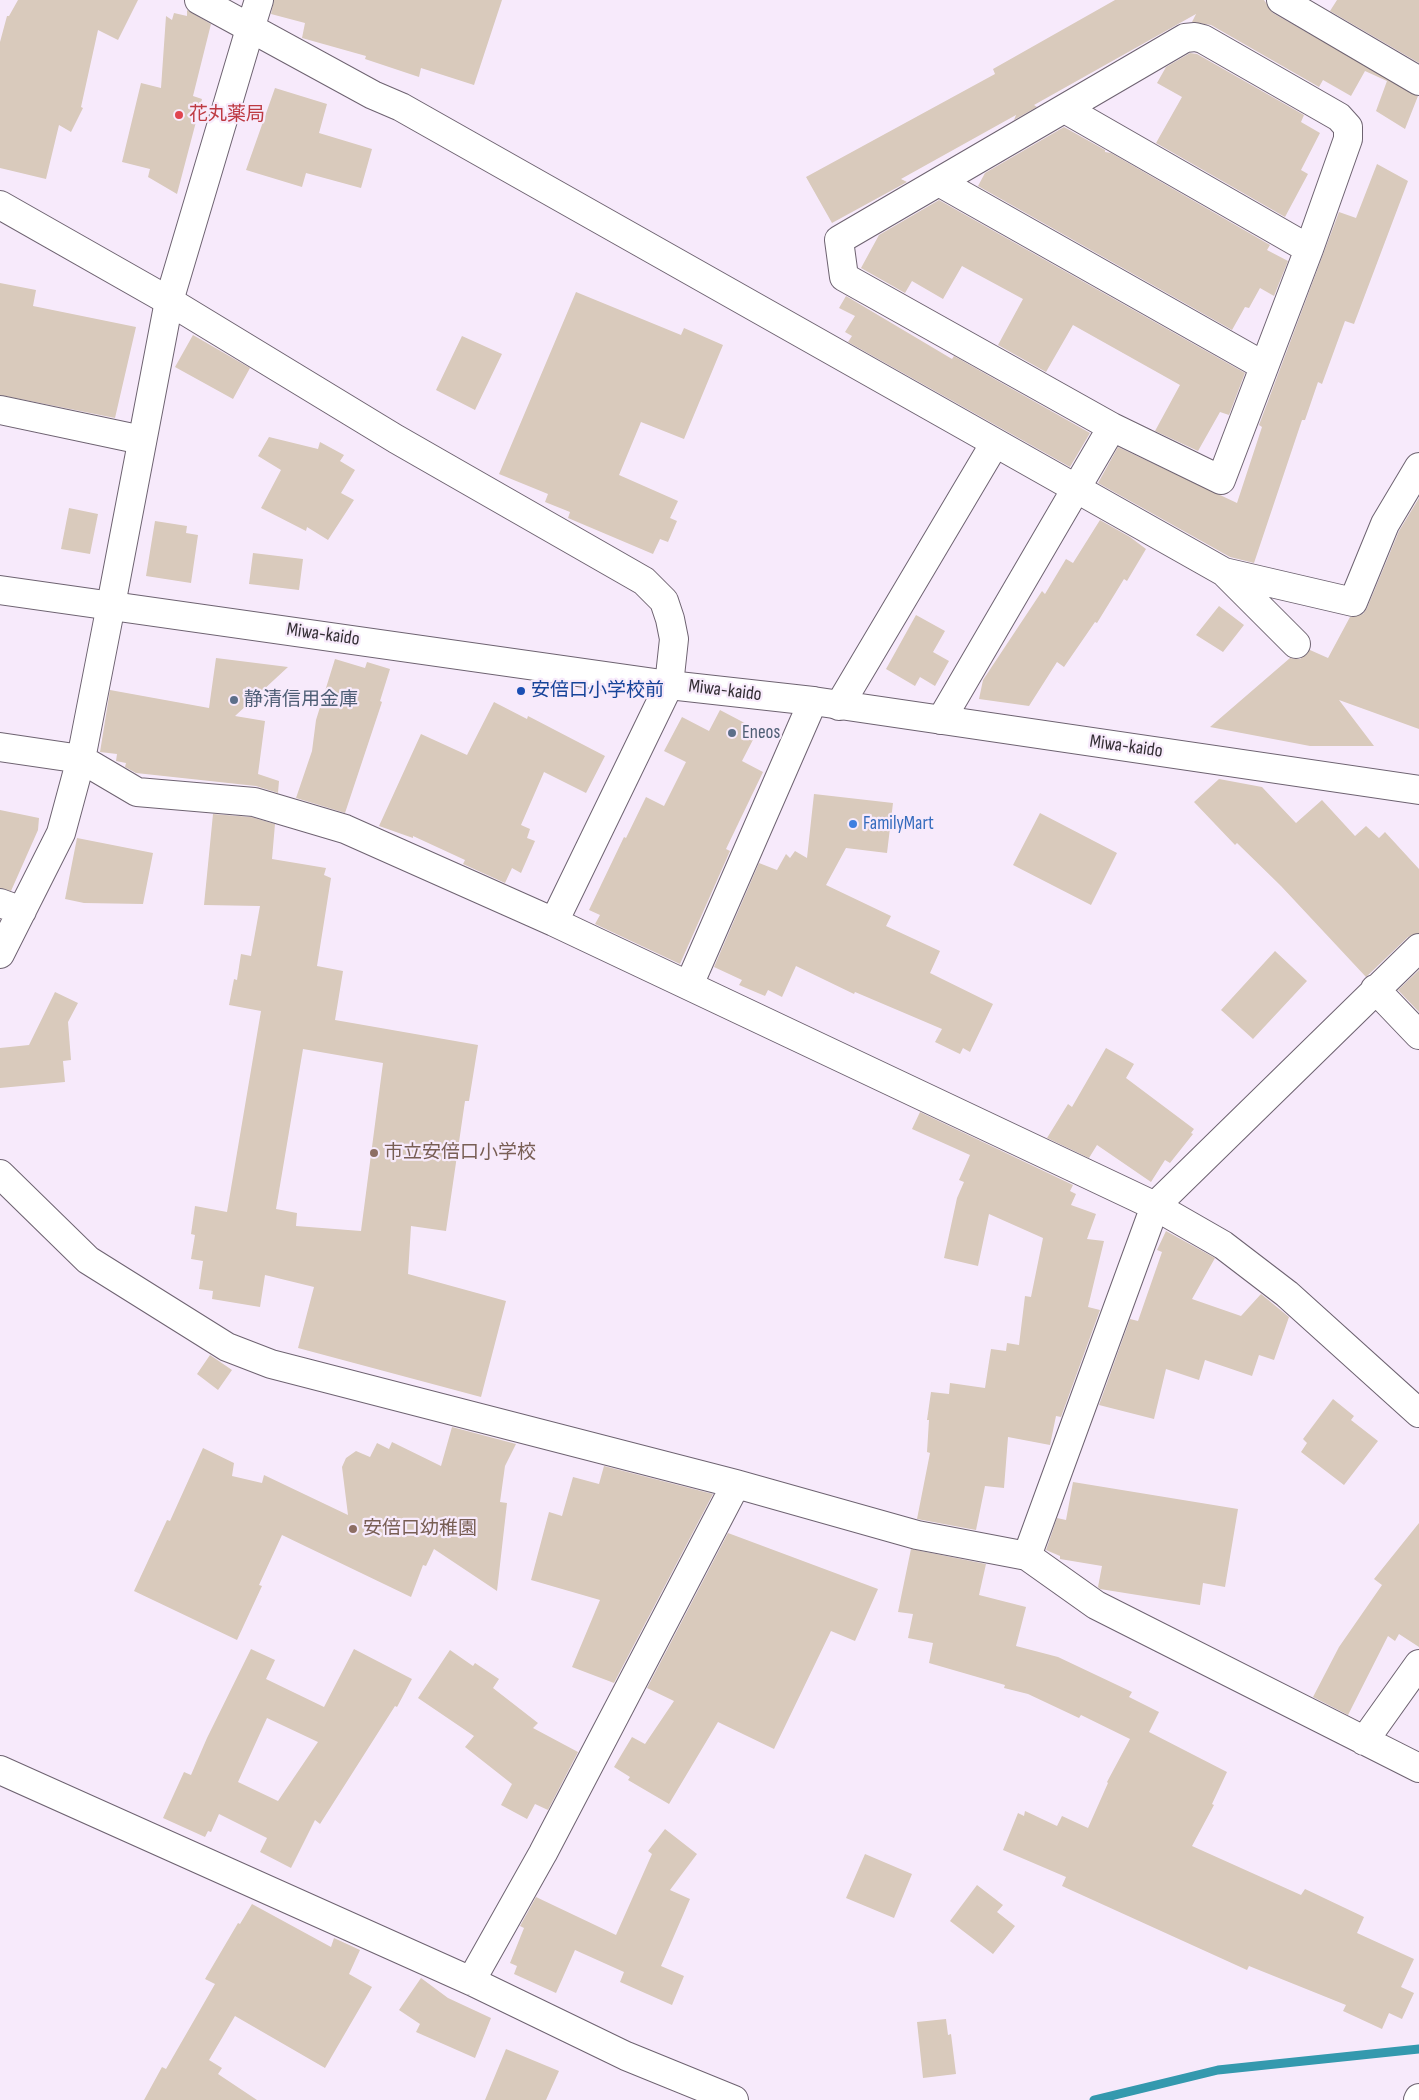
<!DOCTYPE html>
<html>
<head>
<meta charset="utf-8">
<style>
	body { margin:0 }
	canvas { display:block; background:#f7eafb }
</style>
</head>
<body>
<canvas width="1419" height="2100"></canvas>
<script>
const g = document.querySelector('canvas').getContext('2d');
g.lineJoin = 'round';
function strokePath(path, color, width, dash) { g.strokeStyle = color; g.lineWidth = width; g.lineCap = dash ? 'butt' : 'round'; g.setLineDash(dash || []); g.stroke(path); }
function fill(path, color) { g.fillStyle = color; g.fill(path, 'evenodd'); }
function label(font, color, halo, rows, align = 'center') {
  g.font = font + ' "Sofia Sans Condensed","Noto Sans JP",sans-serif'; g.lineWidth = 4.5; g.setLineDash([]); g.textBaseline = 'middle'; g.strokeStyle = halo; g.fillStyle = color; for (const [text, x, y, turn = 0] of rows) {
    g.save(); g.translate(x, y); g.rotate((+turn || 0) * Math.PI / 180); g.textAlign = isNaN(turn) ? turn : align; if (halo) g.strokeText(text, 0, 0); g.fillText(text, 0, 0); g.restore();
  }
}
strokePath(new Path2D(`
	M 1094,2100 L 1218,2070 L 1419,2049`), '#3499ae', 9);
fill(new Path2D(`
	M 18,0 L 138,0 L 118,40 L 98,30 L 81,107 L 83,108 L 71,132 L 59,125 L 46,179 L 0,168 L 0,42 L 7,16 L 9,16 Z
	M 274,0 L 502,0 L 474,85 L 421,68 L 419,77 L 365,59 L 366,56 L 302,38 L 305,23 L 271,14 Z
	M 1115,0 L 1264,0 L 1273,13 L 1418,96 L 1405,129 L 1376,111 L 1387,81 L 1365,71 L 1351,96 L 1323,80 L 1319,87 L 1211,25 L 1192,22 L 1196,14 L 1034,105 L 1037,107 L 1014,120 L 1016,115 L 901,179 L 907,182 L 832,223 L 806,177 L 995,74 L 993,69 Z
	M 1337,0 L 1419,0 L 1419,63 L 1330,11 Z
	M 187,10 L 211,24 L 193,96 L 202,99 L 177,194 L 148,177 L 150,169 L 122,162 L 141,83 L 161,88 L 166,16 L 172,20 L 174,13 L 187,16 Z
	M 1190,53 L 1197,54 L 1304,115 L 1301,122 L 1320,133 L 1301,170 L 1308,174 L 1285,217 L 1156,143 L 1182,97 L 1157,83 L 1166,67 Z
	M 275,88 L 327,104 L 319,133 L 372,149 L 361,188 L 306,173 L 302,187 L 246,170 Z
	M 1064,127 L 1105,150 L 1105,152 L 1111,153 L 1270,245 L 1267,250 L 1288,261 L 1274,296 L 1260,288 L 1249,308 L 1245,307 L 1232,330 L 978,186 L 985,173 Z
	M 1377,164 L 1408,181 L 1354,324 L 1345,321 L 1322,384 L 1318,382 L 1305,420 L 1302,420 L 1254,563 L 1230,557 L 1098,483 L 1118,447 L 1237,503 L 1262,427 L 1259,425 L 1339,212 L 1356,218 Z
	M 939,200 L 1245,373 L 1229,415 L 1220,412 L 1198,451 L 1155,431 L 1180,385 L 1073,325 L 1046,372 L 998,345 L 1023,299 L 962,266 L 943,299 L 912,281 L 905,293 L 861,268 L 879,235 Z
	M 0,283 L 36,290 L 33,306 L 136,327 L 115,418 L 0,395 Z
	M 576,292 L 681,335 L 684,328 L 723,345 L 684,439 L 641,422 L 619,475 L 678,501 L 670,518 L 677,521 L 668,542 L 660,539 L 653,554 L 568,518 L 570,512 L 545,502 L 548,494 L 499,474 Z
	M 846,296 L 952,359 L 954,356 L 1090,433 L 1070,467 L 848,342 L 852,336 L 845,332 L 855,316 L 839,308 Z
	M 193,335 L 250,368 L 233,399 L 175,367 Z
	M 462,336 L 502,354 L 475,410 L 436,390 Z
	M 269,437 L 318,449 L 320,442 L 344,455 L 340,461 L 355,470 L 341,493 L 354,500 L 328,540 L 307,527 L 306,531 L 261,508 L 281,470 L 258,456 Z
	M 1419,498 L 1419,729 L 1339,700 L 1374,746 L 1310,746 L 1210,727 L 1290,658 L 1300,659 L 1310,650 L 1328,658 L 1350,617 L 1363,614 L 1367,608 L 1399,531 Z
	M 69,508 L 98,514 L 90,554 L 61,549 Z
	M 1100,520 L 1130,537 L 1146,549 L 1127,581 L 1124,579 L 1097,623 L 1095,622 L 1064,667 L 1057,662 L 1029,706 L 979,699 L 983,680 L 1042,591 L 1045,594 L 1066,559 L 1073,563 Z
	M 155,521 L 187,526 L 186,533 L 198,535 L 191,583 L 146,576 Z
	M 253,553 L 303,559 L 299,590 L 249,584 Z
	M 1219,606 L 1244,625 L 1223,652 L 1196,635 Z
	M 916,615 L 945,631 L 933,652 L 949,661 L 935,686 L 920,677 L 915,686 L 886,669 Z
	M 216,658 L 288,667 L 235,716 L 265,721 L 258,774 L 279,781 L 278,793 L 256,786 L 136,773 L 125,767 L 126,763 L 116,761 L 117,754 L 100,752 L 110,690 L 209,708 Z
	M 335,659 L 365,668 L 367,662 L 390,669 L 380,701 L 382,702 L 345,813 L 296,798 L 312,751 L 316,720 Z
	M 494,702 L 527,719 L 528,716 L 605,756 L 586,793 L 544,772 L 521,825 L 530,829 L 527,838 L 535,841 L 521,873 L 512,868 L 505,883 L 463,864 L 465,860 L 413,836 L 413,838 L 379,826 L 421,734 L 467,755 Z
	M 720,710 L 758,730 L 742,761 L 763,772 L 726,849 L 730,851 L 680,964 L 595,924 L 600,915 L 589,910 L 624,837 L 626,838 L 646,797 L 664,806 L 686,762 L 664,751 L 682,717 L 709,731 Z
	M 1219,779 L 1262,787 L 1296,823 L 1322,800 L 1355,836 L 1366,826 L 1379,838 L 1385,832 L 1419,869 L 1419,933 L 1408,937 L 1366,977 L 1281,886 L 1237,843 L 1235,845 L 1194,802 Z
	M 814,794 L 893,803 L 887,853 L 846,848 L 826,885 L 891,916 L 886,926 L 940,951 L 930,973 L 993,1004 L 970,1052 L 963,1048 L 960,1054 L 935,1042 L 942,1029 L 855,992 L 854,994 L 796,966 L 782,997 L 768,990 L 765,996 L 739,985 L 742,980 L 714,967 L 759,863 L 777,870 L 786,854 L 790,858 L 795,851 L 807,858 Z
	M 0,810 L 39,818 L 38,830 L 11,891 L 0,888 Z
	M 1040,813 L 1117,853 L 1091,905 L 1013,865 Z
	M 213,814 L 251,817 L 275,824 L 272,859 L 326,868 L 324,875 L 331,878 L 317,966 L 343,971 L 335,1020 L 478,1045 L 469,1101 L 465,1101 L 446,1231 L 411,1226 L 408,1274 L 506,1301 L 481,1397 L 298,1348 L 314,1287 L 265,1275 L 260,1307 L 212,1299 L 213,1291 L 199,1289 L 203,1261 L 191,1259 L 195,1235 L 191,1234 L 195,1206 L 227,1212 L 261,1011 L 229,1005 L 234,979 L 237,980 L 241,954 L 251,956 L 260,906 L 204,905 ZM 303,1049 L 383,1063 L 361,1231 L 296,1226 L 297,1213 L 276,1209 Z
	M 77,838 L 153,853 L 143,904 L 84,903 L 65,899 Z
	M 1275,951 L 1307,981 L 1253,1039 L 1221,1010 Z
	M 1419,970 L 1419,1012 L 1398,990 Z
	M 55,992 L 78,1003 L 68,1022 L 71,1060 L 63,1061 L 65,1082 L 0,1088 L 0,1048 L 29,1045 Z
	M 1106,1048 L 1134,1064 L 1126,1078 L 1194,1129 L 1191,1133 L 1193,1134 L 1170,1163 L 1165,1160 L 1151,1182 L 1097,1145 L 1089,1158 L 1047,1138 L 1068,1104 L 1072,1107 Z
	M 920,1112 L 1073,1185 L 1070,1191 L 1076,1194 L 1071,1205 L 1096,1214 L 1087,1239 L 1104,1241 L 1088,1307 L 1100,1310 L 1061,1417 L 1056,1416 L 1050,1445 L 1008,1437 L 1004,1488 L 985,1486 L 976,1530 L 917,1519 L 930,1453 L 927,1452 L 929,1420 L 927,1420 L 931,1392 L 949,1394 L 950,1383 L 985,1388 L 991,1349 L 1006,1351 L 1007,1343 L 1019,1345 L 1025,1296 L 1031,1297 L 1043,1238 L 989,1214 L 978,1266 L 944,1258 L 957,1198 L 964,1182 L 959,1180 L 970,1155 L 912,1129 Z
	M 1166,1231 L 1215,1258 L 1192,1299 L 1241,1316 L 1261,1294 L 1289,1317 L 1274,1360 L 1259,1355 L 1252,1376 L 1205,1360 L 1199,1380 L 1166,1369 L 1154,1419 L 1099,1405 L 1130,1319 L 1138,1321 L 1162,1252 L 1157,1250 Z
	M 210,1355 L 232,1370 L 218,1390 L 197,1374 Z
	M 1333,1399 L 1354,1416 L 1351,1420 L 1378,1441 L 1344,1485 L 1301,1452 L 1307,1443 L 1303,1439 Z
	M 452,1427 L 516,1444 L 505,1466 L 500,1502 L 507,1503 L 497,1591 L 434,1549 L 426,1566 L 423,1565 L 411,1597 L 282,1535 L 259,1585 L 262,1586 L 237,1640 L 134,1591 L 167,1520 L 170,1521 L 203,1448 L 234,1463 L 232,1476 L 262,1483 L 264,1475 L 348,1515 L 342,1467 L 346,1458 L 356,1451 L 370,1457 L 377,1443 L 389,1449 L 392,1442 L 441,1466 Z
	M 604,1466 L 713,1494 L 614,1683 L 572,1667 L 600,1600 L 531,1580 L 549,1512 L 562,1516 L 573,1477 L 599,1484 Z
	M 1073,1482 L 1238,1509 L 1225,1587 L 1203,1583 L 1200,1605 L 1100,1589 L 1098,1587 L 1102,1566 L 1060,1559 L 1060,1556 L 1046,1550 L 1057,1518 L 1066,1520 Z
	M 1419,1523 L 1419,1647 L 1399,1634 L 1395,1641 L 1388,1636 L 1348,1715 L 1313,1697 L 1339,1647 L 1382,1585 L 1374,1579 Z
	M 728,1533 L 878,1589 L 855,1641 L 831,1631 L 774,1749 L 718,1722 L 669,1804 L 628,1780 L 630,1777 L 614,1767 L 632,1737 L 645,1744 L 674,1701 L 647,1688 Z
	M 911,1549 L 986,1564 L 979,1595 L 1026,1607 L 1016,1646 L 1058,1657 L 1132,1692 L 1129,1697 L 1159,1712 L 1149,1732 L 1227,1772 L 1212,1804 L 1214,1805 L 1192,1846 L 1301,1895 L 1305,1889 L 1364,1917 L 1357,1933 L 1414,1959 L 1401,1987 L 1414,1993 L 1402,2019 L 1389,2013 L 1382,2029 L 1343,2011 L 1346,2005 L 1249,1966 L 1247,1970 L 1062,1886 L 1066,1877 L 1003,1850 L 1018,1813 L 1024,1816 L 1025,1811 L 1057,1826 L 1062,1816 L 1088,1828 L 1108,1783 L 1107,1782 L 1130,1739 L 1081,1715 L 1079,1718 L 1028,1694 L 1004,1688 L 1005,1685 L 929,1663 L 933,1643 L 908,1638 L 913,1614 L 898,1612 Z
	M 251,1649 L 275,1660 L 266,1679 L 324,1707 L 354,1649 L 412,1679 L 397,1707 L 395,1706 L 320,1824 L 315,1820 L 291,1868 L 260,1852 L 267,1838 L 219,1814 L 211,1832 L 208,1831 L 205,1837 L 163,1818 L 184,1772 L 191,1775 L 207,1738 ZM 267,1718 L 318,1742 L 278,1801 L 238,1782 Z
	M 450,1650 L 473,1666 L 475,1663 L 499,1679 L 493,1688 L 538,1723 L 533,1728 L 578,1752 L 548,1810 L 535,1804 L 527,1819 L 501,1805 L 512,1784 L 465,1747 L 474,1736 L 418,1698 Z
	M 665,1829 L 697,1854 L 670,1890 L 690,1899 L 661,1966 L 684,1976 L 672,2005 L 620,1982 L 624,1972 L 575,1950 L 556,1993 L 514,1974 L 517,1966 L 510,1963 L 524,1928 L 520,1926 L 536,1897 L 616,1935 L 652,1854 L 648,1851 Z
	M 865,1854 L 912,1874 L 894,1918 L 846,1898 Z
	M 977,1885 L 1003,1905 L 997,1912 L 1015,1926 L 993,1954 L 950,1921 Z
	M 252,1904 L 331,1947 L 334,1938 L 360,1950 L 349,1974 L 372,1987 L 325,2068 L 235,2016 L 209,2060 L 222,2068 L 218,2074 L 257,2100 L 144,2100 L 162,2067 L 166,2069 L 215,1984 L 205,1979 L 238,1923 L 240,1924 Z
	M 421,1978 L 448,1998 L 491,2018 L 475,2058 L 416,2032 L 420,2024 L 399,2010 Z
	M 946,2019 L 948,2035 L 951,2034 L 956,2074 L 923,2078 L 917,2022 Z
	M 506,2049 L 559,2071 L 546,2100 L 485,2100 Z`), '#d9cabc');
const minor = new Path2D(`
	M 199,0 L 373,95 L 401,107 L 1224,572 L 1296,644
	M 1281,0 L 1419,81
	M 250,29 L 259,0
	M 1195,37 L 1203,39 L 1339,117 L 1348,127 L 1348,139 L 1309,249 L 1221,480 L 1112,427 L 844,277 L 839,240 L 1185,38 Z
	M 1065,109 L 1309,249
	M 939,182 L 1264,366
	M 0,205 L 169,301 L 396,439 L 644,581 L 664,601 L 670,619 L 674,639 L 669,685 L 554,922
	M 0,410 L 142,440
	M 1224,572 L 1353,602 L 1385,524 L 1419,467
	M 839,706 L 995,443
	M 941,720 L 1112,427
	M 0,747 L 81,759 L 137,792 L 254,802 L 345,829 L 554,922 L 1155,1206 L 1223,1245 L 1287,1294 L 1419,1413
	M 0,903 L 22,911
	M 0,954 L 61,833 L 81,759 L 111,605
	M 689,985 L 813,701
	M 1375,989 L 1419,1035
	M 0,1174 L 88,1260 L 227,1347 L 271,1364 L 736,1484 L 917,1535 L 1027,1556 L 1096,1605 L 1419,1768
	M 1027,1556 L 1155,1206 L 1419,948
	M 1364,1741 L 1419,1664
	M 0,1770 L 471,1981 L 626,2056 L 734,2100
	M 471,1981 L 543,1853 L 736,1484
	M 1418,2100 L 1419,2098`);
const tertiary = new Path2D(`
	M 111,605 L 169,301 L 250,29`);
const primary = new Path2D(`
	M 0,590 L 669,685 L 813,701 L 1419,790`);
strokePath(minor, '#6e6371', 30);
strokePath(tertiary, '#6e6371', 30);
strokePath(primary, '#6e6371', 30);
strokePath(minor, '#fff', 28);
strokePath(tertiary, '#fff', 28);
strokePath(primary, '#fff', 28);
for (const [x, y, r, color] of [
	[179,115,5,"#e0444e"],
	[521,691,5,"#1a4fb4"],
	[234,700,5,"#5c6f8a"],
	[732,733,5,"#5c6f8a"],
	[853,824,5,"#3f7fe0"],
	[374,1153,5,"#8d6e63"],
	[353,1529,5,"#8d6e63"]
]) { const dot = new Path2D(); dot.arc(x, y, r, 0, 2 * Math.PI); g.fillStyle = color; g.fill(dot); strokePath(dot, '#f7eafb', 2); }
label('19px', '#be3a42', '#f7eafb', [
	["花丸薬局",189,115]
], 'left');
label('19px', '#332e34', '#f7eafb', [
	["Miwa-kaido",323,635,8],
	["Miwa-kaido",725,691,7],
	["Miwa-kaido",1126,747,8]
]);
label('19px', '#164399', '#f7eafb', [
	["安倍口小学校前",531,691]
], 'left');
label('19px', '#4e5e75', '#f7eafb', [
	["静清信用金庫",244,700],
	["Eneos",742,733]
], 'left');
label('19px', '#366cbe', '#f7eafb', [
	["FamilyMart",863,824]
], 'left');
label('19px', '#785e54', '#f7eafb', [
	["市立安倍口小学校",384,1153],
	["安倍口幼稚園",363,1529]
], 'left');
</script>
</body>
</html>
